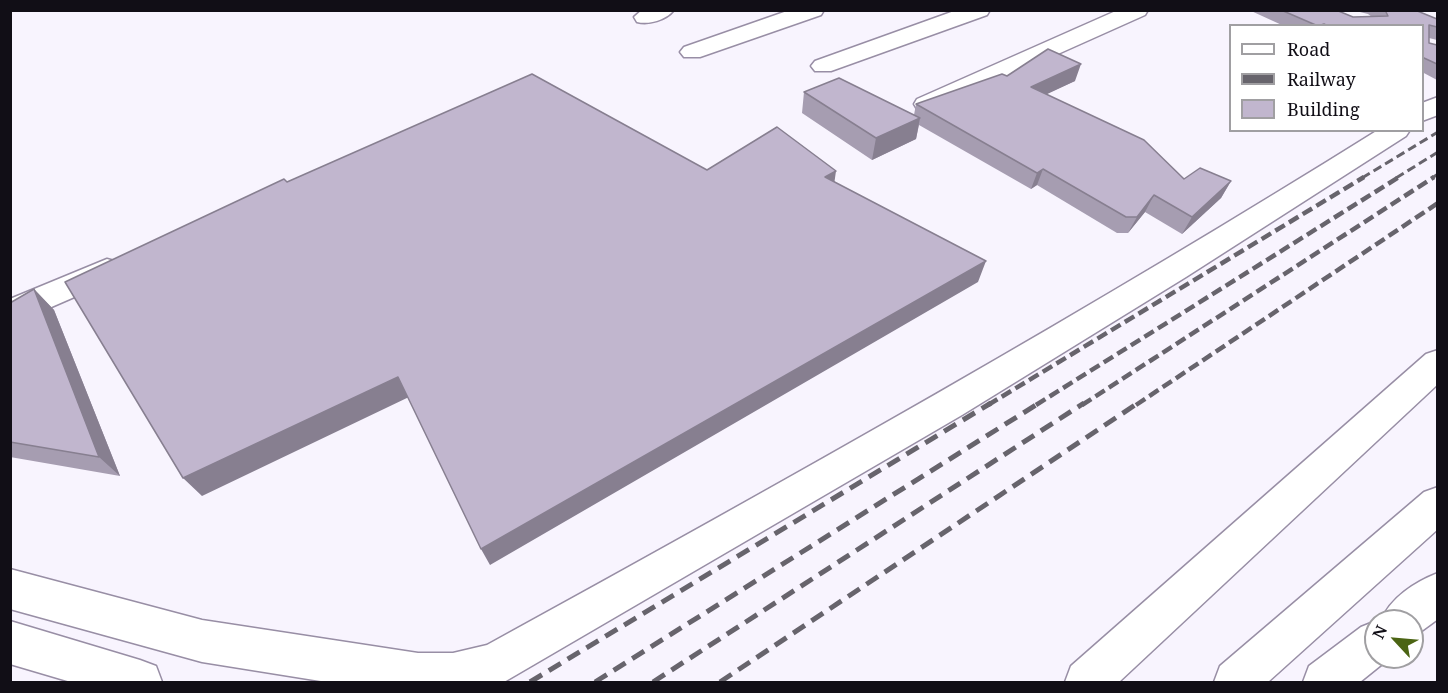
<!DOCTYPE html>
<html>
<head>
<meta charset="utf-8">
<style>
	body { margin:0 }
	#map { position:relative; width:1448px; height:693px; overflow:hidden; background:#f8f4fe; font-family:"Noto Serif",serif }
	canvas { display:block }
	.frame { position:absolute; inset:0; border:12px solid #110e16; pointer-events:none }
	.legend { position:absolute; left:1229px; top:24px; width:195px; height:108px; box-sizing:border-box; background:#fff; border:2px solid #a09fa2; margin:0; padding:8px 10px; list-style:none; font-size:18px; color:#110e16 }
	.legend li { display:flex; align-items:center; gap:12px; height:30px }
	.legend b { width:30px; border:2px solid #a09fa2 }
	.north { position:absolute; left:1364px; top:609px; width:60px; height:60px; box-sizing:border-box; background:#fff; border:2px solid #a09fa2; border-radius:50%; rotate:296deg; font-size:16px; font-weight:700; line-height:24px; text-align:center; color:#110e16 }
	.north::after { content:''; display:block; margin:auto; width:21px; height:27px; background:#4b6413; clip-path:polygon(50% 0,100% 100%,50% 72%,0 100%) }
</style>
</head>
<body>
<div id="map">
<canvas width="1448" height="693"></canvas>
<div class="frame"></div>
<ul class="legend">
<li><b style="height:8px;background:#fff"></b>Road</li>
<li><b style="height:8px;background:#67646c"></b>Railway</li>
<li><b style="height:16px;background:#c1b6ce"></b>Building</li>
</ul>
<div class="north">N</div>
</div>
<script>
const g = document.querySelector('canvas').getContext('2d');
g.lineJoin = 'round';
function strokePath(path, color, width, dash) { g.strokeStyle = color; g.lineWidth = width; g.lineCap = dash ? 'butt' : 'round'; g.setLineDash(dash || []); g.stroke(path); }
function fill(path, color) { g.fillStyle = color; g.fill(path, 'evenodd'); }
const minor = new Path2D(`
	M 642,10 L 674,10 C 666,20 649,25 637,22 L 634,17 Z
	M 790,10 L 824,10 L 821,15 L 700,57 L 684,57 L 680,52 L 684,47 Z
	M 957,10 L 990,10 L 987,15 L 831,71 L 815,71 L 811,66 L 815,61 Z
	M 1118,10 L 1148,10 L 1145,15 L 935,109 L 926,111 L 917,109 L 914,104 L 917,99 Z
	M 1438,97 L 1438,115 L 1422,121 L 1422,103 Z
	M 1378,130 L 1410,130 L 1406,136 L 1186,277 L 962,415 L 504,682 L 327,682 L 202,662 L 10,609 L 10,569 L 202,620 L 418,653 L 453,653 L 487,645 C 788,480 1087,312 1378,130 Z
	M 107,259 L 118,262 L 122,270 L 118,278 L 10,325 L 10,299 Z
	M 1438,350 L 1438,384 L 1119,682 L 1065,682 L 1071,666 L 1426,354 Z
	M 1438,487 L 1438,529 L 1268,682 L 1214,682 L 1220,666 L 1424,492 Z
	M 1438,573 L 1438,619 L 1412,638 L 1412,621 L 1381,621 C 1390,598 1415,582 1438,573 Z
	M 10,621 L 140,660 L 156,666 L 162,682 L 71,682 L 10,664 Z
	M 1376,621 L 1376,657 L 1391,657 L 1360,682 L 1303,682 L 1309,666 L 1361,627 Z`);
strokePath(minor, '#988ea5', 3);
fill(minor, '#fff');
strokePath(new Path2D(`
	M 1362,178 L 1438,132
	M 1396,178 L 1438,152
	M 1432,178 L 1438,174`), '#67646c', 3, [9, 4.5]);
strokePath(new Path2D(`
	M 988,405 L 1364,177
	M 1036,405 L 1399,177
	M 1082,405 L 1434,177
	M 1136,405 L 1438,203`), '#67646c', 4.5, [11, 5]);
strokePath(new Path2D(`
	M 530,682 L 991,403
	M 595,682 L 1039,403
	M 653,682 L 1084,403
	M 720,682 L 1138,403`), '#67646c', 5, [14, 8]);
fill(new Path2D(`
	M 1249,10 L 1336,10 L 1353,17 L 1372,17 L 1368,14 L 1352,10 L 1415,10 L 1437,19 L 1437,40 L 1429,38 L 1429,43 L 1437,45 L 1437,80 L 1422,72 L 1422,26 L 1284,26 Z
	M 1007,76 L 1075,81 L 1046,94 L 1184,179 L 1231,181 L 1221,198 L 1182,234 L 1145,212 L 1128,233 L 1117,233 L 1037,185 L 1031,189 L 919,125 L 916,139 L 872,160 L 802,113 L 804,92 L 914,115 L 916,104 Z
	M 34,289 L 54,310 L 120,476 L 10,457 L 10,303 Z`), '#a69db1');
fill(new Path2D(`
	M 1081,64 L 1075,81 L 1026,104 L 1031,87 Z
	M 920,118 L 916,139 L 872,160 L 876,138 Z
	M 1043,169 L 1037,185 L 1031,189 L 1037,173 Z
	M 836,171 L 833,192 L 825,177 Z
	M 1231,181 L 1221,198 L 1182,234 L 1192,217 Z
	M 1154,195 L 1145,212 L 1128,233 L 1137,217 Z
	M 986,261 L 978,282 L 490,565 L 481,549 Z
	M 34,289 L 54,310 L 120,476 L 99,457 Z
	M 398,377 L 409,397 L 202,496 L 183,478 Z`), '#877f90');
const building = new Path2D(`
	M 1281,10 L 1336,10 L 1353,17 L 1388,16 L 1385,10 L 1415,10 L 1437,19 L 1437,27 L 1429,25 L 1429,43 L 1437,45 L 1437,64 L 1424,58 L 1422,59 L 1422,26 L 1328,26 L 1324,24 L 1318,26 Z
	M 1048,49 L 1081,64 L 1031,87 L 1144,140 L 1184,179 L 1200,168 L 1231,181 L 1192,217 L 1154,195 L 1137,217 L 1126,217 L 1043,169 L 1037,173 L 916,104 L 1002,74 L 1007,76 Z
	M 532,74 L 707,170 L 777,127 L 836,171 L 825,177 L 986,261 L 481,549 L 398,377 L 183,478 L 65,282 L 284,179 L 287,182 Z
	M 839,78 L 920,118 L 876,138 L 804,92 Z
	M 34,289 L 99,457 L 10,442 L 10,303 Z`);
fill(building, '#c1b6ce');
strokePath(building, '#877f90', 1.5);
</script>
</body>
</html>
